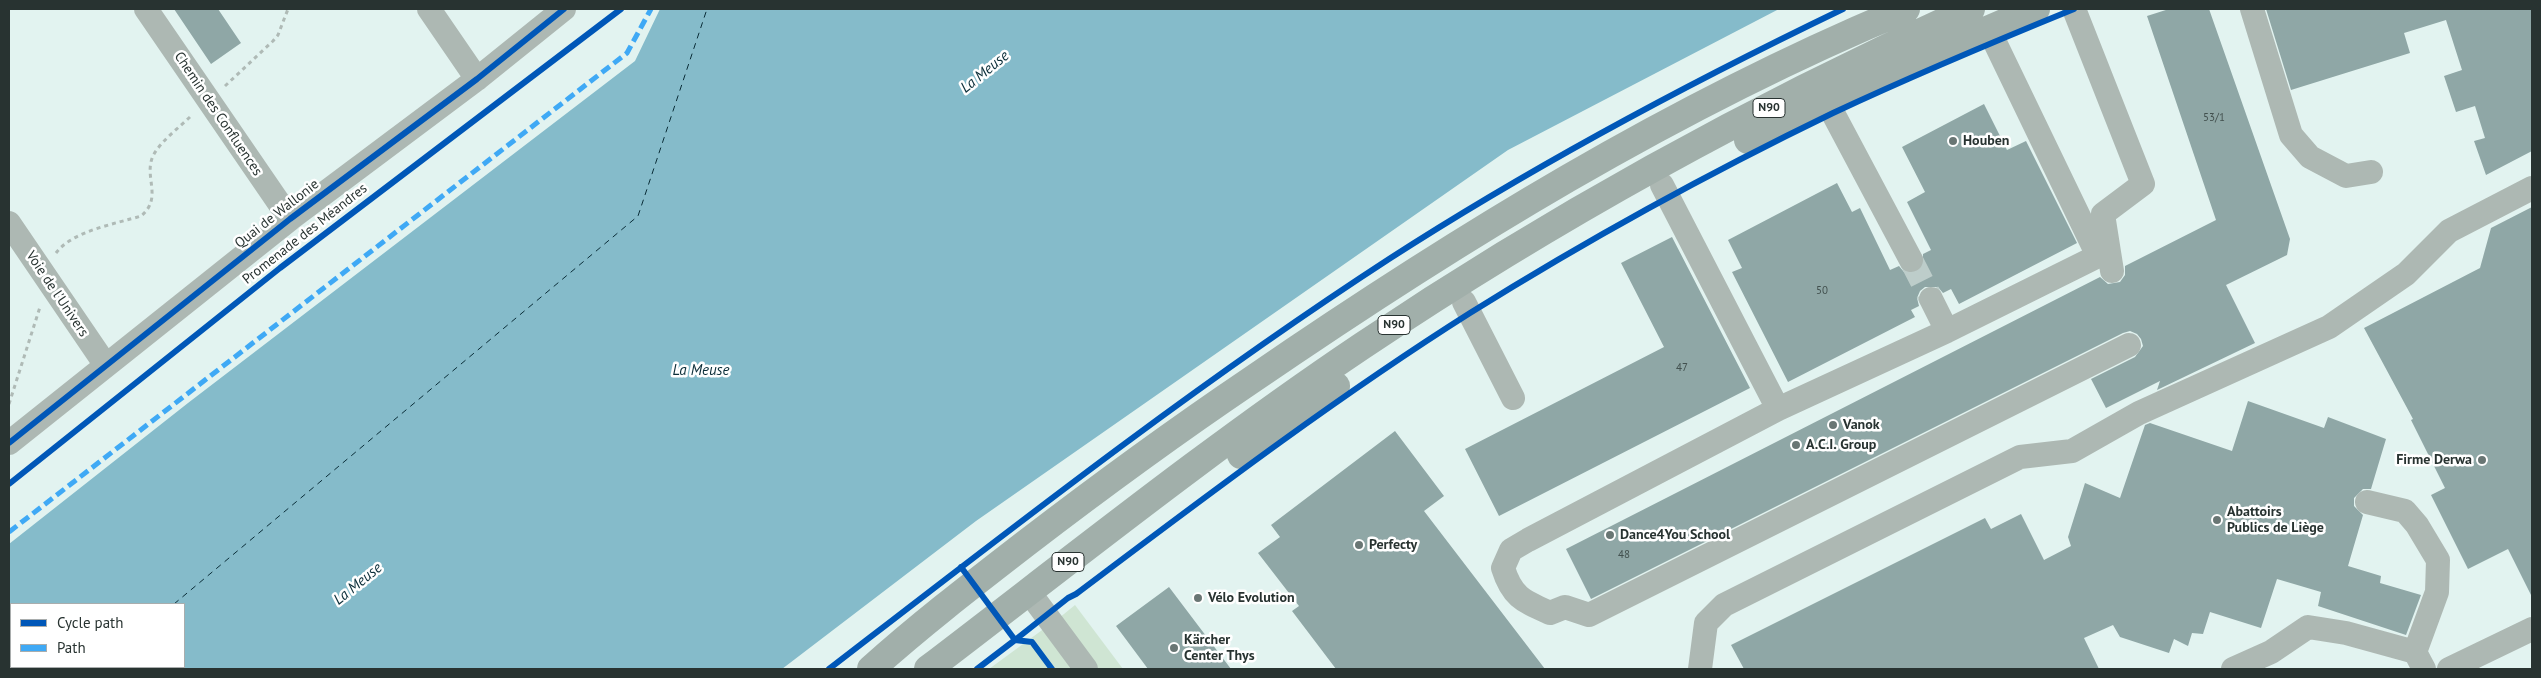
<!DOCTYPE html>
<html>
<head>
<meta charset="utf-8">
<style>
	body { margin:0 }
	#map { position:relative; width:2541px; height:678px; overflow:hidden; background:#e2f3f0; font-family:"PT Sans",sans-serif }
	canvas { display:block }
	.frame { position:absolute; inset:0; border:10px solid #283331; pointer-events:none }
	.legend { position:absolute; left:10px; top:603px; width:175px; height:65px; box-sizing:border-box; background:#fff; border:1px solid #a9adad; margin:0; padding:6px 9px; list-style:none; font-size:15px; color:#283331 }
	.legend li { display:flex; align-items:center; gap:10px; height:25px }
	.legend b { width:25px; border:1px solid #a9adad }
</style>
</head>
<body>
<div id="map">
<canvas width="2541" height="678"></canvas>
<div class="frame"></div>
<ul class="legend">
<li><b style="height:6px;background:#0057b8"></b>Cycle path</li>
<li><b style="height:6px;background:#3fa9f5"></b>Path</li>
</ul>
</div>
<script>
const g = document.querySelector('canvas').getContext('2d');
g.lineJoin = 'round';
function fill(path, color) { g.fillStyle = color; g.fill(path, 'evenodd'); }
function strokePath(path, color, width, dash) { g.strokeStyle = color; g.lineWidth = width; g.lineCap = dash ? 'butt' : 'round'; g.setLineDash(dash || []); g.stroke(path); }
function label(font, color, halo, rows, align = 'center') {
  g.font = font + ' "PT Sans",sans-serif'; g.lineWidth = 5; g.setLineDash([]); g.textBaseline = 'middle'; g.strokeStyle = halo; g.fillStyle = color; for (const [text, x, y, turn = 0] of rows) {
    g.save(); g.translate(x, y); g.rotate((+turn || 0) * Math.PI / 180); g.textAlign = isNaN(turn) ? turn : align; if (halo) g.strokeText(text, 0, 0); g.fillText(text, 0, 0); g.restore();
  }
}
fill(new Path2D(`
	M 1075,605 L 1123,669 L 989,669 L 1064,614 Z`), '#cfe5d3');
fill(new Path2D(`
	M 660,9 L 1779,9 L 1508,150 L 976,521 L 782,669 L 9,669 L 9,544 L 188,403 L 635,61 ZM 11,604 L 184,604 L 184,667 L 11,667 Z`), '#85bbca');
strokePath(new Path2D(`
	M 174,604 L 638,216 L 707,9
	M 97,669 L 100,667`), '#0b2e39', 1, [6, 5]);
fill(new Path2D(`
	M 174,9 L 218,9 L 241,43 L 211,64 Z
	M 2169,9 L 2209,9 L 2290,239 L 2287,255 L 2226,285 L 2255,343 L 2157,390 L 2160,381 L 2106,408 L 2091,379 L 2135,357 L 2143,346 L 2141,339 L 2137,334 L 2130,331 L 2123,333 L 1591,599 L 1566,549 L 2100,277 L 2108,284 L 2120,282 L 2125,275 L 2125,266 L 2216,220 L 2147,16 Z
	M 2266,9 L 2532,9 L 2532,151 L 2486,175 L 2474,141 L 2485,138 L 2475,106 L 2456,112 L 2444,76 L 2462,70 L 2446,20 L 2404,33 L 2410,53 L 2291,90 Z
	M 1984,104 L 2007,150 L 2026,141 L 2077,243 L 1959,304 L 1951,289 L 1943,293 L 1938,287 L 1925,287 L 1920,291 L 1917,298 L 1919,306 L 1911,310 L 1915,317 L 1788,382 L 1732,272 L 1742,268 L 1728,240 L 1837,183 L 1852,212 L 1860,208 L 1890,270 L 1899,266 L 1904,272 L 1917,272 L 1923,267 L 1923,254 L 1931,250 L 1907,202 L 1925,192 L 1902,147 Z
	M 2532,207 L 2532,597 L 2508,549 L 2468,569 L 2431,495 L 2445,488 L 2411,420 L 2413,419 L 2364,328 L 2480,268 L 2491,228 Z
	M 1672,237 L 1750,388 L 1499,516 L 1465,449 L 1664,347 L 1621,263 Z
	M 2248,401 L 2324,428 L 2328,417 L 2386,439 L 2371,489 L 2363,489 L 2354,498 L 2354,506 L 2363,515 L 2348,566 L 2381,576 L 2380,583 L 2421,595 L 2406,635 L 2318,606 L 2321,592 L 2277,579 L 2261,628 L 2210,612 L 2203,634 L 2192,633 L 2188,646 L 2174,639 L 2169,653 L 2120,637 L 2113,625 L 2084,638 L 2099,669 L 1744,669 L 1731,645 L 1985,518 L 1991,529 L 2021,514 L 2044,560 L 2071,546 L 2068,537 L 2085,483 L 2120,498 L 2145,425 L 2150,423 L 2232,451 Z
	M 1395,431 L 1444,496 L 1424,511 L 1545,669 L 1336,669 L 1292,611 L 1299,606 L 1258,553 L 1280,537 L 1271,525 Z
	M 1169,587 L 1231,669 L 1148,669 L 1116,626 Z`), '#8fa7a6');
strokePath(new Path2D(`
	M 1911,260 L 1931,299`), '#bdcdca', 24, [24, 12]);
strokePath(new Path2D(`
	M 225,86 L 273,41 L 278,35 L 288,9
	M 56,253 C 72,231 115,224 141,216 C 164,197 142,176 154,154 C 163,139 180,127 192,115
	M 9,404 L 40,307`), '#afbab6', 3, [4, 4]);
strokePath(new Path2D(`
	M 146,9 L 290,219
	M 429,9 L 477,79
	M 2074,9 L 2143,184 L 2103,214 L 2112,271
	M 2252,9 L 2291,135 L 2310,157 L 2346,176 L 2371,172
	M 1988,28 L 2098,256 L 1947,331 L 1778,409 L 1528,540 L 1511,550 L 1503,568 C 1512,597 1523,601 1550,613 L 1565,607 L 1589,615 L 2129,345
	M 1827,102 L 1911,260
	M 1662,185 L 1778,409
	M 9,223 L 105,364
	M 1931,299 L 1947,331
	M 1464,302 L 1513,398
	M 9,443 L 290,219 L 477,79 L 564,9
	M 2367,502 L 2405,511 L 2417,525 L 2438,560 L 2437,592 L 2415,652
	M 1029,592 L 1086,669
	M 1700,669 L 1706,623 L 1724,605 L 2020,457 L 2072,451 L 2139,413 L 2329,327 L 2406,274 L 2449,231 L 2532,188
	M 2233,669 L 2271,652 L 2308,627 L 2346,633 L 2415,652 L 2424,669
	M 2449,669 L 2532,629`), '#adb8b3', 24);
strokePath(new Path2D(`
	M 1748,140 L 1894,70 L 2036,9
	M 1241,455 L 1336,386
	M 871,669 C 920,625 972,585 1025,544 C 1098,488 1173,433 1250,381 C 1457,239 1673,106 1906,9
	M 928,669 C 1071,560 1213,446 1362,346 C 1554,217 1760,104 1971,9`), '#a1afaa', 28);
strokePath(new Path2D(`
	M 9,532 L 627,53 L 651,9`), '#3fa9f5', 5, [10, 5]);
strokePath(new Path2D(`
	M 9,443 L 290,219 L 477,79 L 564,9
	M 9,484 L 280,268 L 621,9
	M 961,567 L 1015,640 L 1068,598 L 1076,594 C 1205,497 1334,399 1470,313 C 1587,240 1709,173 1833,113 C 1912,76 1993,42 2074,9
	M 829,669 C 1012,528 1195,385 1389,259 C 1535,165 1687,84 1843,9
	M 977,669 L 1015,640 L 1032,642 L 1052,669`), '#0057b8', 6);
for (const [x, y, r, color] of [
	[1953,141,5,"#697674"],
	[1833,425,5,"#697674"],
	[1796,445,5,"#697674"],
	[2482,460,5,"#697674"],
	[2217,520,5,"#697674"],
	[1610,535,5,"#697674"],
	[1359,545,5,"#697674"],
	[1198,598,5,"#697674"],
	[1174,648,5,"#697674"]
]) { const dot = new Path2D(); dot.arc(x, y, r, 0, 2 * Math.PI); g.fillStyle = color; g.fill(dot); strokePath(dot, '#fff', 2); }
label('11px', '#42504e', null, [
	["53/1",2214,118],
	["50",1822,291],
	["47",1682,368],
	["48",1624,555]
]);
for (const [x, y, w] of [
	[1769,108,32],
	[1394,325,32],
	[1068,562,32]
]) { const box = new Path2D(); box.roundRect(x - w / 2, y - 9.5, w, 19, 4); g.fillStyle = '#fff'; g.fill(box); strokePath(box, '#283331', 1); }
label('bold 12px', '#283331', null, [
	["N90",1769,108],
	["N90",1394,325],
	["N90",1068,562]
]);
label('14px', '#283331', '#fff', [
	["Chemin des Confluences",218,114,56],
	["Quai de Wallonie",277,214,-38],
	["Promenade des Méandres",305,234,-38],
	["Voie de l'Univers",57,294,56]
]);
label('bold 14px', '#283331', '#fff', [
	["Houben",1963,141],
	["Vanok",1843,425],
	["A.C.I. Group",1806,445],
	["Firme Derwa",2472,460,"right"],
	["Abattoirs",2227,512],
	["Publics de Liège",2227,528],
	["Dance4You School",1620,535],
	["Perfecty",1369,545],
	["Vélo Evolution",1208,598],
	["Kärcher",1184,640],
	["Center Thys",1184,656]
], 'left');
label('italic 15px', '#0b2e39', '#fff', [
	["La Meuse",985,72,-39],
	["La Meuse",701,371],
	["La Meuse",358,584,-39]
]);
</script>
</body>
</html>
